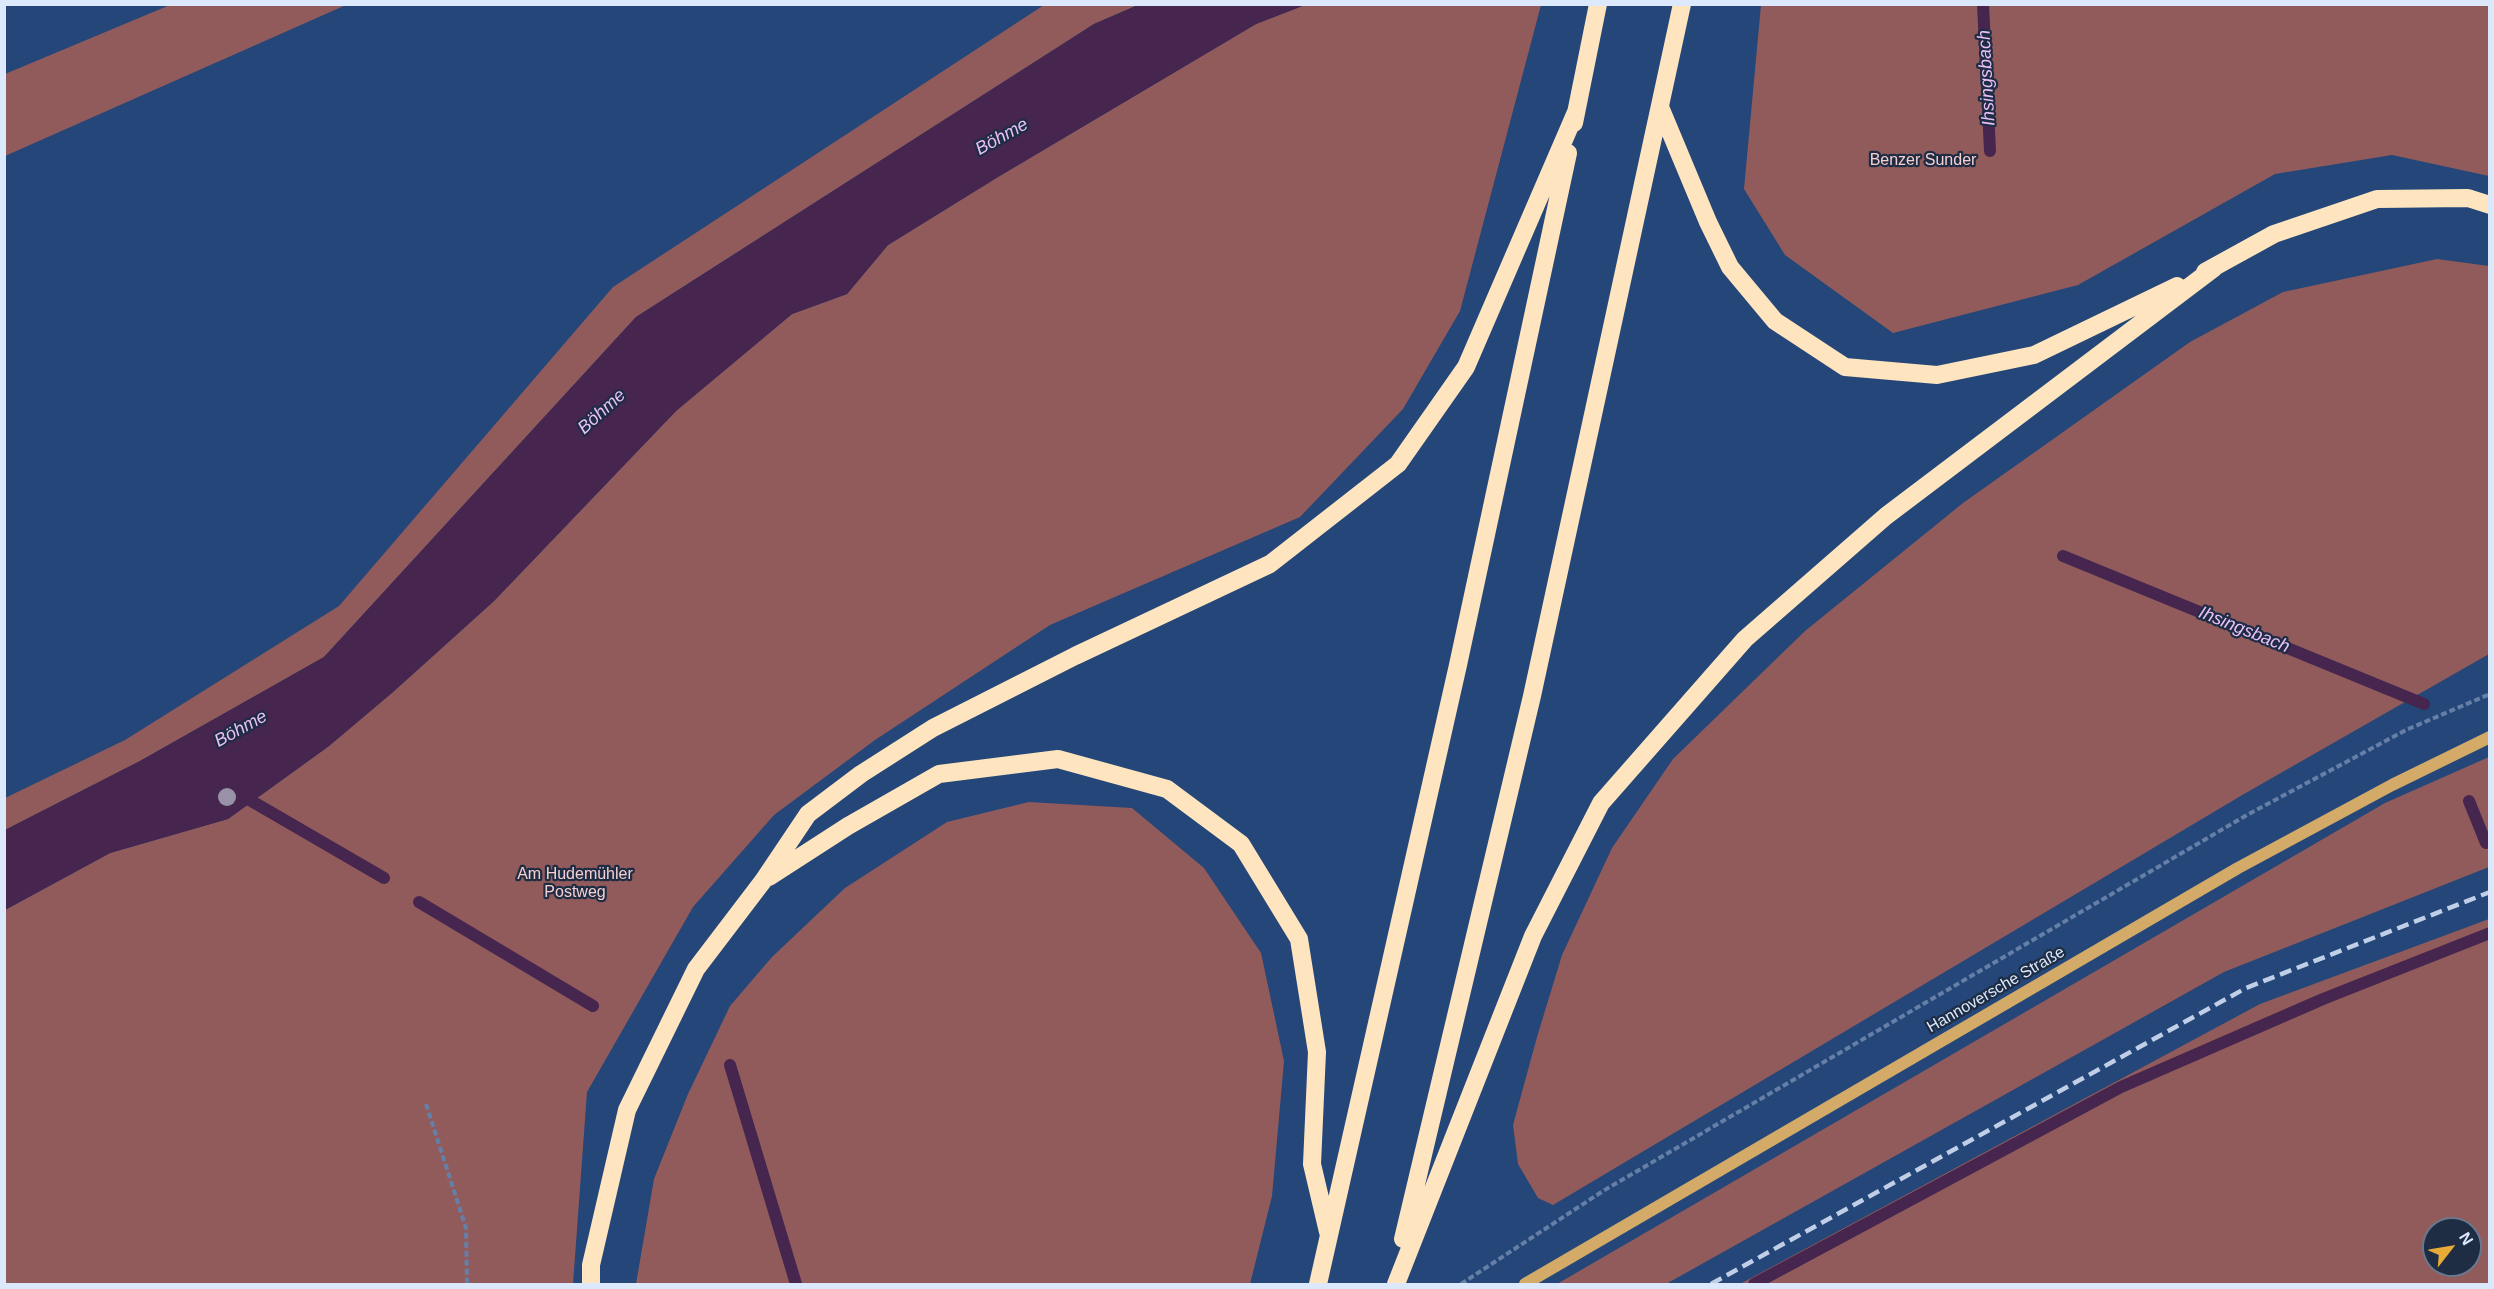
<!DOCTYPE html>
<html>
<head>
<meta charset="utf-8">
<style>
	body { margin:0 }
	#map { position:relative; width:2494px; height:1289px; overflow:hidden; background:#244678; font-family:Arial,sans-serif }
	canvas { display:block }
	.frame { position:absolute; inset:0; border:6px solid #dce8fb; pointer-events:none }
	.north { position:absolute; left:2422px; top:1217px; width:60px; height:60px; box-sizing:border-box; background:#1e2d44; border:2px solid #6a788d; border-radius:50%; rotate:59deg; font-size:16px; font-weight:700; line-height:24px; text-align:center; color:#dce8fb }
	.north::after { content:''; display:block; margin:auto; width:21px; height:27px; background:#e9ab38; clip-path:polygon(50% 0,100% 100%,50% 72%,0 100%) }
</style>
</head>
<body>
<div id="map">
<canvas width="2494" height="1289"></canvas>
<div class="frame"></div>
<div class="north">N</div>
</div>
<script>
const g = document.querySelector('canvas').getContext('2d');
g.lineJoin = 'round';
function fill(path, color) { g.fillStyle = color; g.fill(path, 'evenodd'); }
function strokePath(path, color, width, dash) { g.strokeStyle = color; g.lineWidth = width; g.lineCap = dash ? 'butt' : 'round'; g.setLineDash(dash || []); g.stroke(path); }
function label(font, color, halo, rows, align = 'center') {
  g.font = font + ' Arial,sans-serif'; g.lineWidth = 4.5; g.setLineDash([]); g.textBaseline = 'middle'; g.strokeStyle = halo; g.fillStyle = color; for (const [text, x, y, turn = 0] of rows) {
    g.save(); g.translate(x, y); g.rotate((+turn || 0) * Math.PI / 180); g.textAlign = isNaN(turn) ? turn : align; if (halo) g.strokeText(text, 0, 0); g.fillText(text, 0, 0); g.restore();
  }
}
fill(new Path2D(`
	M 170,5 L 346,5 L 5,156 L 5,74 Z
	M 1044,5 L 1138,5 L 1094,24 L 636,317 L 324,657 L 140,761 L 5,830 L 5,798 L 125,740 L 339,606 L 613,287 Z
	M 1305,5 L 1541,5 L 1460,311 L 1403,409 L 1300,517 L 1050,625 L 875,740 L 774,815 L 693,907 L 587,1092 L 573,1284 L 5,1284 L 5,910 L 110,853 L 228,819 L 329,746 L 393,692 L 494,601 L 676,411 L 792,314 L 847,294 L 888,245 L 998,177 L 1256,24 Z
	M 1761,5 L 2489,5 L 2489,176 L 2392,155 L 2275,174 L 2078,285 L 1893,333 L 1785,255 L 1744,189 Z
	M 2437,259 L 2489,266 L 2489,654 L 2244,794 L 1553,1205 L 1538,1198 L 1518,1164 L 1513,1125 L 1537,1037 L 1562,955 L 1612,848 L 1673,759 L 1805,631 L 1963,503 L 2190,342 L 2283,292 Z
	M 2489,757 L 2489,867 L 2224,972 L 1666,1284 L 1557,1284 L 2385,803 Z
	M 1029,802 L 1132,808 L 1204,868 L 1261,953 L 1284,1061 L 1272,1196 L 1250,1284 L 636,1284 L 654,1179 L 688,1094 L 730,1006 L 772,957 L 845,888 L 947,822 Z
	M 2489,919 L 2489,1284 L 1740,1284 L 2260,1004 ZM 2434,1229 L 2470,1229 L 2470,1265 L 2434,1265 Z`), '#915b5c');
fill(new Path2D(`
	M 1138,5 L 1305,5 L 1256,24 L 998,177 L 888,245 L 847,294 L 792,314 L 676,411 L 494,601 L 393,692 L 329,746 L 228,819 L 110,853 L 5,910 L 5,830 L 140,761 L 324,657 L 636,317 L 1094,24 Z`), '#46254f');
strokePath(new Path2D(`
	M 1983,4 L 1990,151
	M 2063,556 L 2424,704
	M 243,792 L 248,799 L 384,878
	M 2469,801 L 2486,843
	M 419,902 L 593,1006
	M 730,1065 L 796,1284
	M 1754,1284 L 2121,1087 L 2323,999 L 2490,933`), '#46254f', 12);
strokePath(new Path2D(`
	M 426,1104 L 466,1228 L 467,1284
	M 1461,1284 L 1603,1191 L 2247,815 L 2406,730 L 2490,694`), '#657fa6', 4, [6, 3]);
strokePath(new Path2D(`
	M 1525,1284 L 2238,868 L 2392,785 L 2490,737`), '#d3aa68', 12);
strokePath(new Path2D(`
	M 1660,107 L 1708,222 L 1730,267 L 1775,321 L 1845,367 L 1937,375 L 2034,355 L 2177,286
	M 1574,123 L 1598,4
	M 2205,272 L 2274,234 L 2377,199 L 2468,198 L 2490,205
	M 769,877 L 848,826 L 939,774 L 1058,759 L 1167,789 L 1241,844 L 1299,939 L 1317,1052 L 1312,1164 L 1328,1232
	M 1403,1239 L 1532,696 L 1682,4
	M 591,1284 L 591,1265 L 627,1110 L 696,969 L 763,881 L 808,814 L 861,774 L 933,728 L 1075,656 L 1270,564 L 1398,464 L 1466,367 L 1576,112
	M 1318,1284 L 1458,665 L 1568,153
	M 1396,1284 L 1533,936 L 1601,803 L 1745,639 L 1886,516 L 2214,268`), '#fee5bf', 18);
strokePath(new Path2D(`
	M 1711,1284 L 2246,988 L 2490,892`), '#c0cfe7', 4.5, [12, 6]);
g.fillStyle = '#9891a8';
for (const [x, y] of [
	[227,797]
]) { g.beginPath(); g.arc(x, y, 9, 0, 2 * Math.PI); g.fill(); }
label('16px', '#f7cfcf', '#1e2d44', [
	["Benzer Sunder",1923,161],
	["Am Hudemühler",575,875],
	["Postweg",575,893]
]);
label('16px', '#dce8fb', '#1e2d44', [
	["Hannoversche Straße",1996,990,-30]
]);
label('italic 18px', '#ebbff8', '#1e2d44', [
	["Ihsingsbach",1987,78,-93],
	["Böhme",1002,137,-29],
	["Böhme",602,412,-42],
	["Ihsingsbach",2244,630,22],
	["Böhme",241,729,-29]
]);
</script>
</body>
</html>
